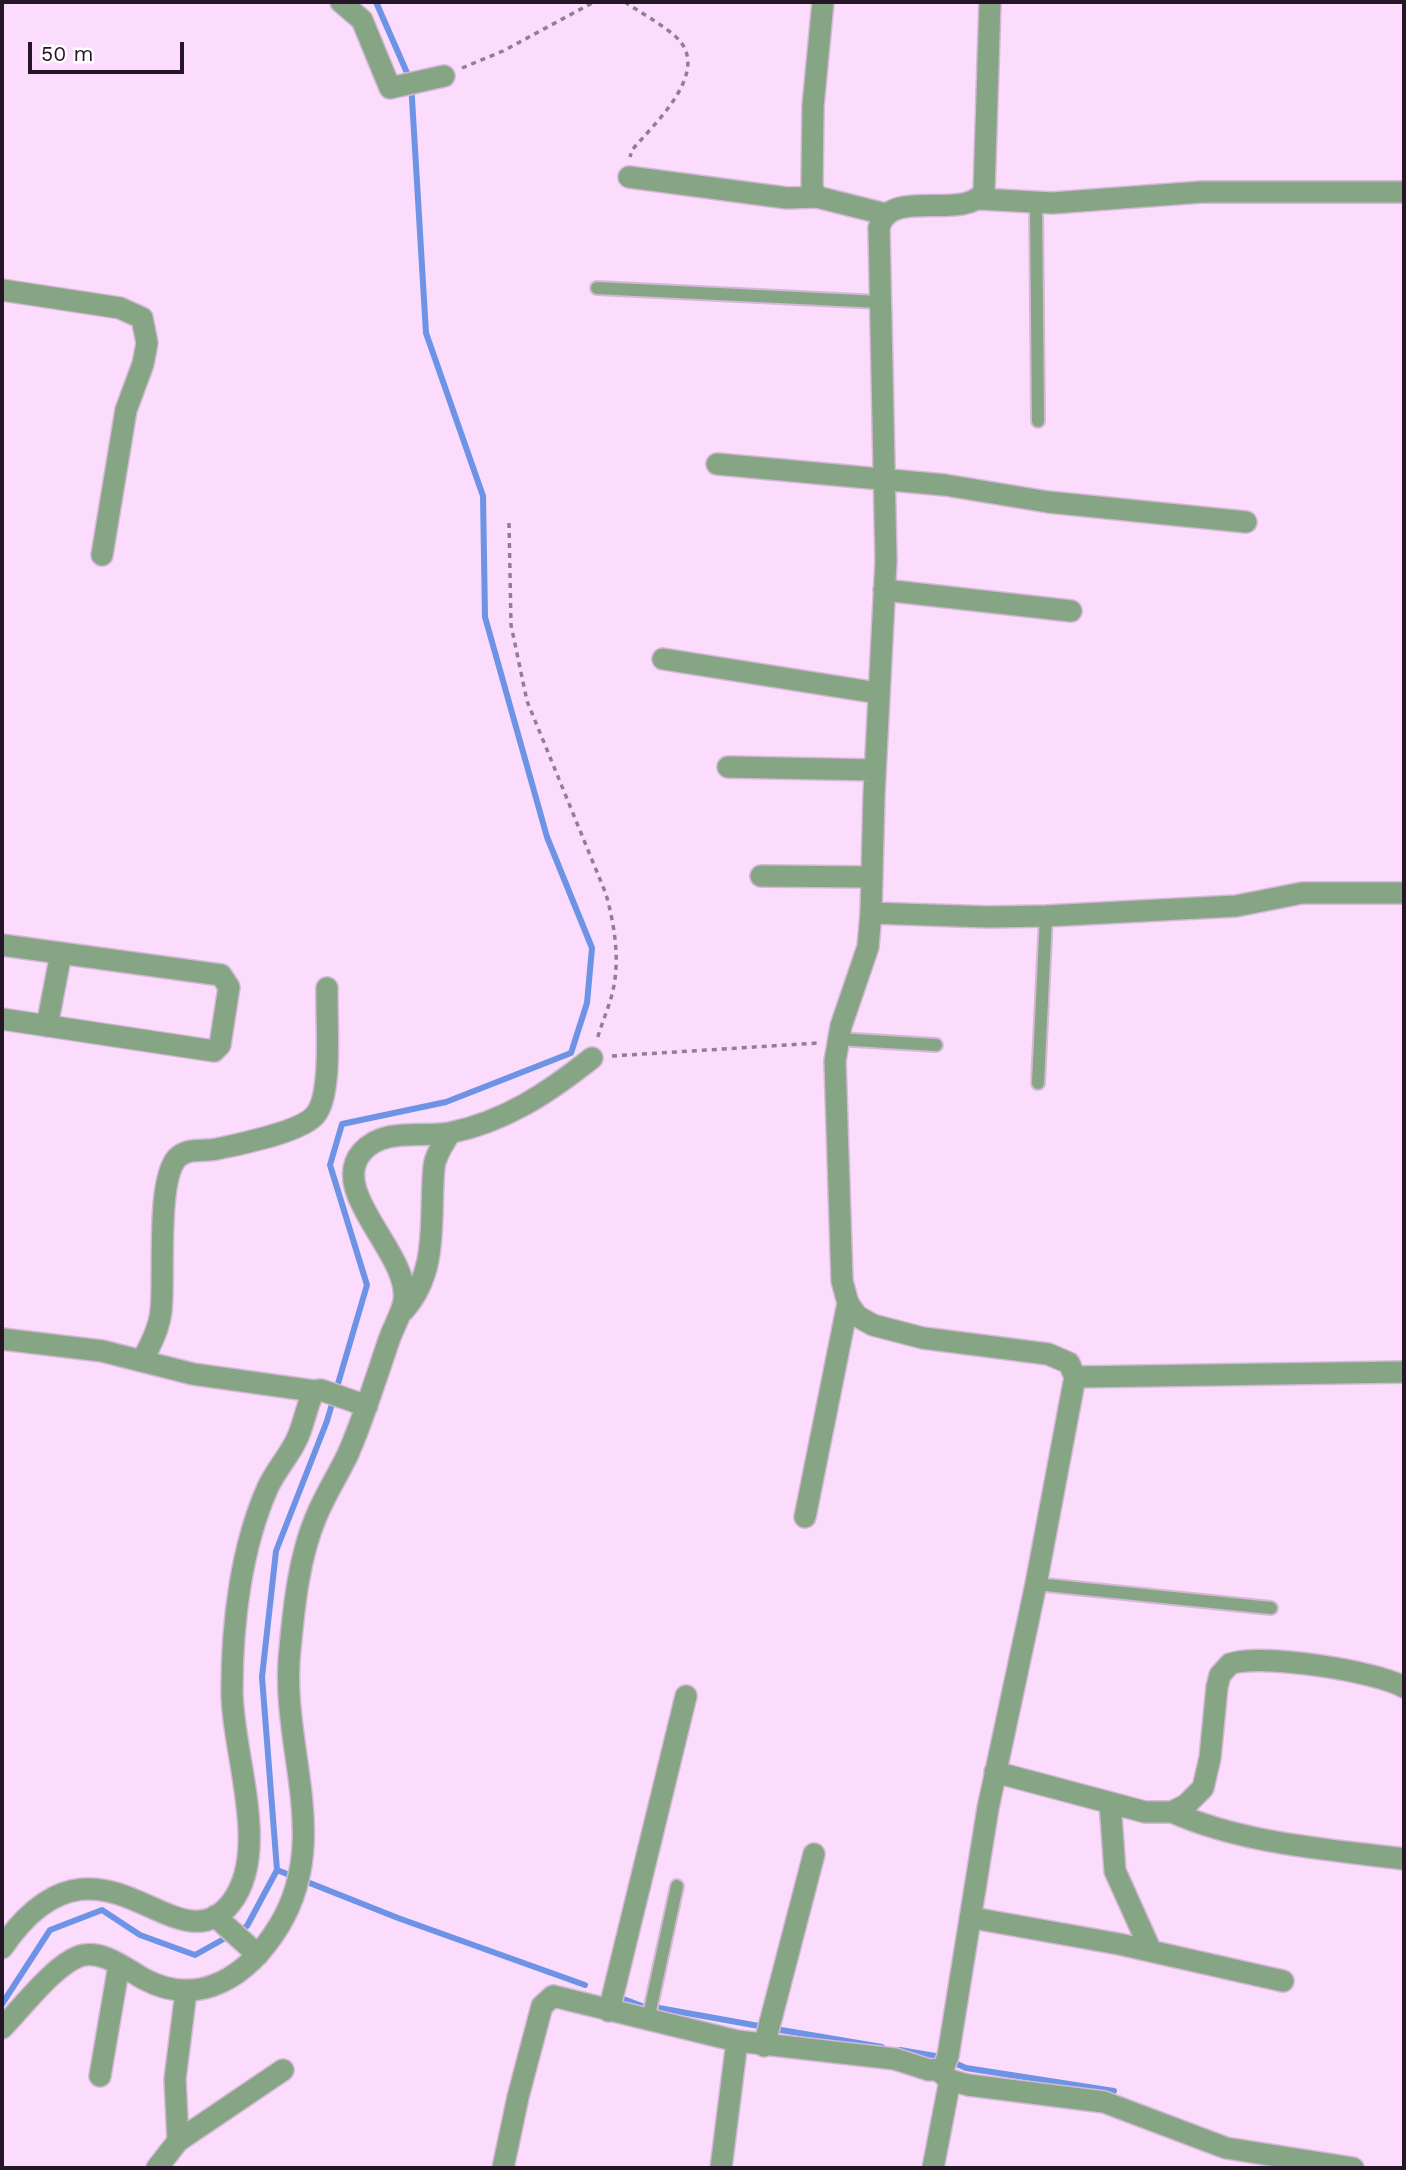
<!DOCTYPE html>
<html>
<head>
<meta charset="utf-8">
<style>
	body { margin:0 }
	#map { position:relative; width:1406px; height:2170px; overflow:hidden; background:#fbdcfc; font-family:"Work Sans",sans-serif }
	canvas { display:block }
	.frame { position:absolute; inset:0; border:4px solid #261427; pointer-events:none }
	.scale { position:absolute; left:28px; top:42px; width:156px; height:32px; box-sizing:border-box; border:4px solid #261427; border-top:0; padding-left:9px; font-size:21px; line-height:24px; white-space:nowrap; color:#261427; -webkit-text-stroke:5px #fff; paint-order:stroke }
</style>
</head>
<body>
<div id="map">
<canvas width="1406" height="2170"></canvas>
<div class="frame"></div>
<div class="scale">50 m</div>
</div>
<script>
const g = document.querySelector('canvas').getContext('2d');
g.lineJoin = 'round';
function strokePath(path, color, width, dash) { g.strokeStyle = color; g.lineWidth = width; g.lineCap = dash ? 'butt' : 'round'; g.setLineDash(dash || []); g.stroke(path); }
strokePath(new Path2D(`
	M 277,1870 L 398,1918 L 585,1985
	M 618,1997 L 642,2006
	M 2,2004 L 50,1930 L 102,1910 L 140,1935 L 195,1955 L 247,1926 L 277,1870 L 262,1677 L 276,1551 L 327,1421 L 367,1285 L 330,1165 L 342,1124 L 446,1102 L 571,1053 L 587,1003 L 592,948 L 547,837 L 485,617 L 483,496 L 426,333 L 411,82 L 376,2
	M 659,2008 L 759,2026
	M 775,2029 L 882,2047
	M 900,2050 L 941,2057 L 966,2068 L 1114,2091`), '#6d93e6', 6);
const lane = new Path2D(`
	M 1036,202 L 1038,421
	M 597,288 L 880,302
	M 838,1039 L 936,1045
	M 1038,1083 L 1046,916
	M 1036,1584 L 1271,1608
	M 648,2020 L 677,1886`);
const street = new Path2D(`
	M 341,2 L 362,20 L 390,88 L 444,76
	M 823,2 L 813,106 L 812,188 L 817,197 L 885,214
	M 629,177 L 787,198 L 817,197
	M 979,199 L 1052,203 L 1202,192 L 1404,192
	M 2,290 L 120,308 L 142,318 L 147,343 L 143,364 L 126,410 L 102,555
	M 717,464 L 945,485 L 1048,502 L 1246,522
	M 884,590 L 1071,611
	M 663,659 L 878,693
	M 728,767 L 875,770
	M 761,876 L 872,877
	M 871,913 L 989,917 L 1046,916 L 1236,906 L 1302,893 L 1404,893
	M 2,945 L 221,975 L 229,987 L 220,1045 L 214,1051 L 2,1019
	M 47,1026 L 61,953
	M 403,1311 C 440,1271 429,1217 434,1167 C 435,1155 444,1143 450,1133
	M 2,1339 L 102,1351 L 193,1374 L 314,1391
	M 142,1360 C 151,1345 159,1329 161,1311 C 165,1278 156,1181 177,1158 C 188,1147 203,1152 217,1149 C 239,1144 303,1132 316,1114 C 333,1092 326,1017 327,988
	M 1075,1377 L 1404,1372
	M 805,1517 L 848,1303
	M 995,1772 L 1145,1812 L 1172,1812 L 1186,1805 L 1203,1788 L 1210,1758 L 1217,1687 L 1220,1675 L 1230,1664 C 1261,1653 1375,1671 1404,1687
	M 1110,1803 L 1115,1871 L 1151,1951
	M 1172,1812 C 1244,1844 1327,1849 1404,1859
	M 215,1916 L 258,1955
	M 973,1918 L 1119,1944 L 1283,1981
	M 2,1948 C 99,1806 175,1974 231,1903 C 272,1851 231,1750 232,1689 C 232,1624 241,1547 268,1487 C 276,1470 288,1457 296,1441 C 304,1425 306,1407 314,1391 L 321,1390 L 367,1406
	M 609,2011 L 686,1696
	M 2,2028 C 21,2009 55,1964 80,1956 C 102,1949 126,1969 144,1979 C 200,2009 249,1975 279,1926 C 333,1837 279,1745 290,1649 C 294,1606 299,1557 316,1517 C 325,1495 338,1475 348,1454 C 364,1417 376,1378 389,1340 C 393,1328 402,1313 404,1301 C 411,1254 327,1192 362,1152 C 384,1127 421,1138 449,1133 C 505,1122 549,1092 592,1058
	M 764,2046 L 814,1854
	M 939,2071 L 950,2080 L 968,2085 L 1104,2102 L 1226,2148 L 1353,2168
	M 100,2076 L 119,1965
	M 178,2141 L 175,2079 L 186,1992
	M 157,2168 L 178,2141 L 283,2070
	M 503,2168 L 518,2097 L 542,2006 L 553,1996 L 737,2041 L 895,2059 L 929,2070 L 943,2069 L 948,2056 L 988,1808 L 1036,1584 L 1075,1377 L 1069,1363 L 1048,1354 L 923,1338 L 873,1325 L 857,1316 L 848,1303 L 842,1281 L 835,1061 L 841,1026 L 868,947 L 871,913 L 874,794 L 886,561 L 879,228 C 889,186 963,222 984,192 L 990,2
	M 721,2168 L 737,2041
	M 933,2168 L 950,2080`);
strokePath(lane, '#d5b8d6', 16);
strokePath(street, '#d5b8d6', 24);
strokePath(new Path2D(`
	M 625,2 C 641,13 660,23 675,36 C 714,70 654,124 632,150 L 630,157
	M 462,68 L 503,51 L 594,2
	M 509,523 L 511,625 L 527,701 L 606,894 C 615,927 621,964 611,998 C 607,1012 601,1025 597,1040
	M 612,1056 L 818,1043`), '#957c96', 3.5, [5, 5]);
strokePath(lane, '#86a585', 12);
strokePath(street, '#86a585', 21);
</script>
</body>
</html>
